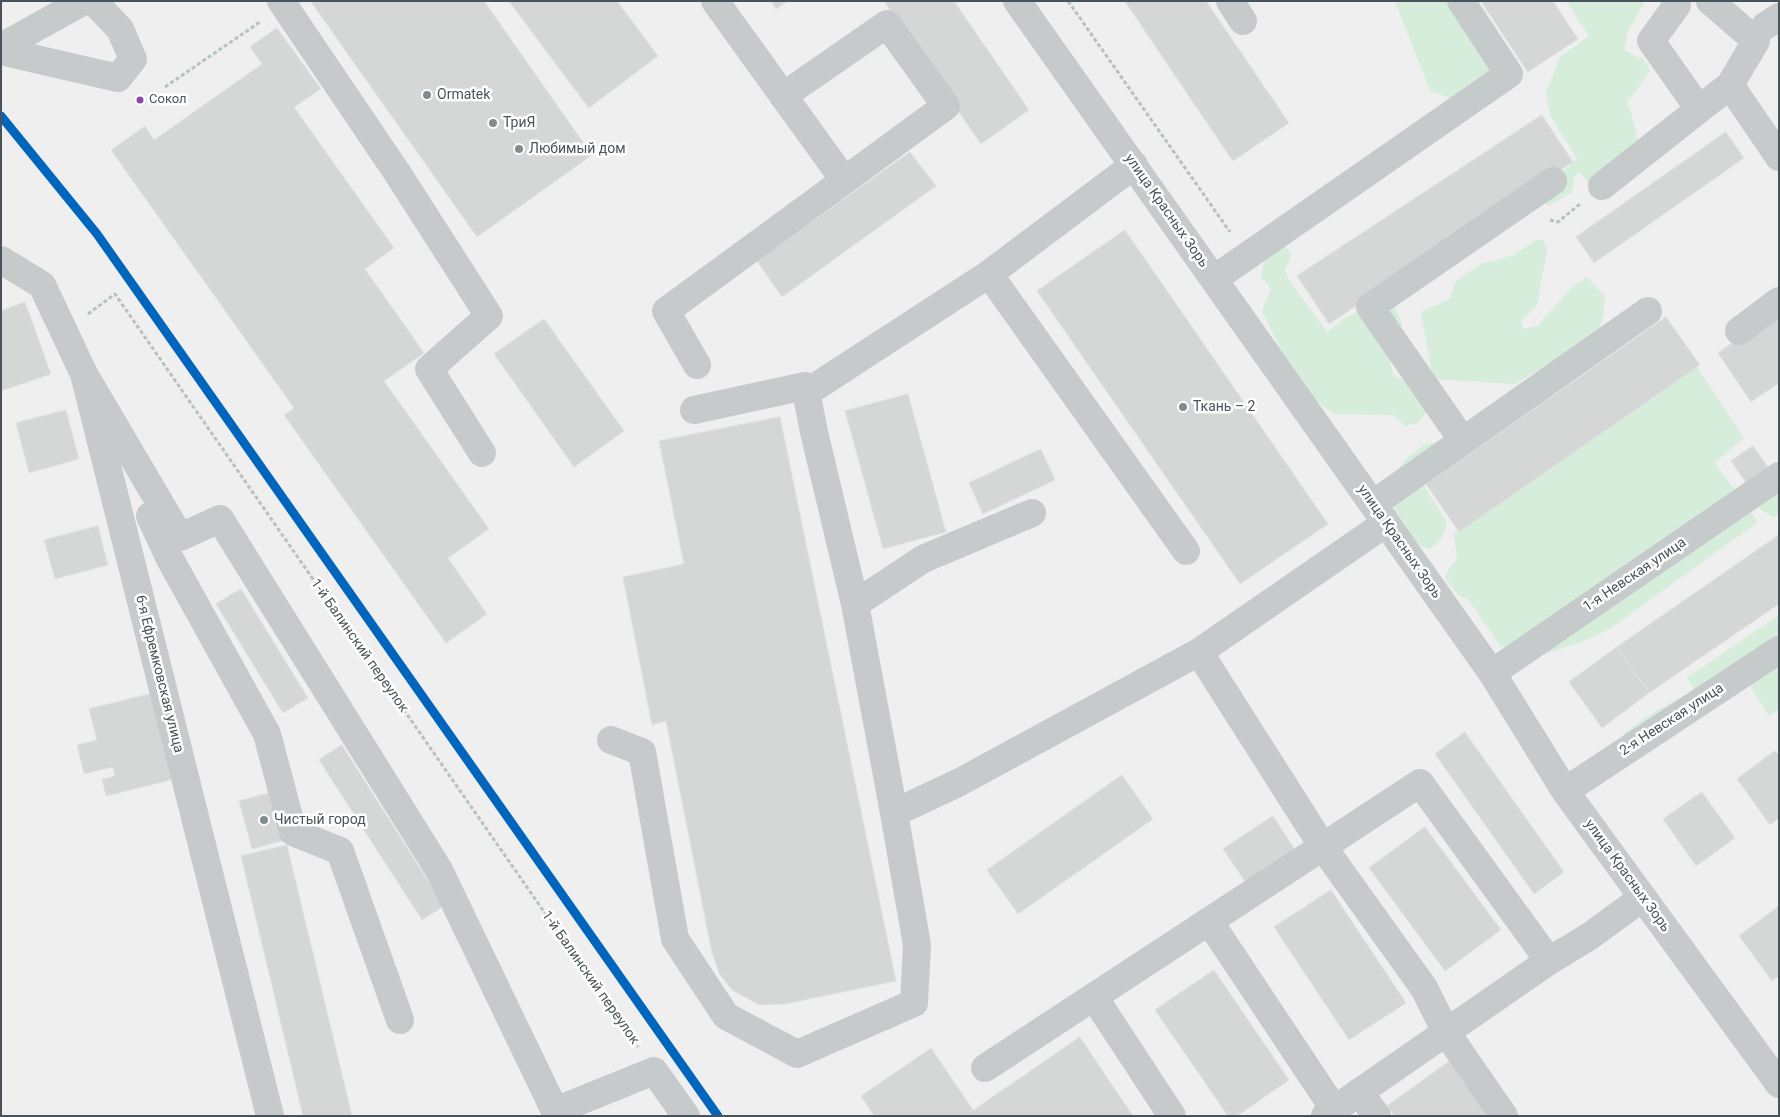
<!DOCTYPE html>
<html>
<head>
<meta charset="utf-8">
<style>
	body { margin:0 }
	#map { position:relative; width:1780px; height:1117px; overflow:hidden; background:#efefef; font-family:Roboto,sans-serif }
	canvas { display:block }
	.frame { position:absolute; inset:0; border:2px solid #47555a; pointer-events:none }
</style>
</head>
<body>
<div id="map">
<canvas width="1780" height="1117"></canvas>
<div class="frame"></div>
</div>
<script>
const g = document.querySelector('canvas').getContext('2d');
g.lineJoin = 'round';
function fill(path, color) { g.fillStyle = color; g.fill(path, 'evenodd'); }
function strokePath(path, color, width, dash) { g.strokeStyle = color; g.lineWidth = width; g.lineCap = dash ? 'butt' : 'round'; g.setLineDash(dash || []); g.stroke(path); }
function label(font, color, halo, rows, align = 'center') {
  g.font = font + ' Roboto,sans-serif'; g.lineWidth = 5; g.setLineDash([]); g.textBaseline = 'middle'; g.strokeStyle = halo; g.fillStyle = color; for (const [text, x, y, turn = 0] of rows) {
    g.save(); g.translate(x, y); g.rotate((+turn || 0) * Math.PI / 180); g.textAlign = isNaN(turn) ? turn : align; if (halo) g.strokeText(text, 0, 0); g.fillText(text, 0, 0); g.restore();
  }
}
fill(new Path2D(`
	M 1395,1 L 1452,1 L 1509,74 L 1462,102 L 1430,91 Z
	M 1566,1 L 1645,1 L 1627,33 L 1625,51 L 1644,60 L 1650,71 L 1627,103 L 1630,109 L 1638,142 L 1592,188 L 1580,172 L 1574,178 L 1572,192 L 1549,206 L 1534,198 L 1577,159 L 1550,115 L 1546,93 L 1560,57 L 1589,36 Z
	M 1543,239 L 1547,250 L 1537,306 L 1521,321 L 1523,329 L 1537,326 L 1573,286 L 1587,277 L 1605,296 L 1603,319 L 1596,336 L 1515,384 L 1433,379 L 1421,312 L 1450,299 L 1456,281 L 1481,264 L 1514,255 L 1536,240 Z
	M 1277,245 L 1286,247 L 1291,253 L 1289,262 L 1285,270 L 1291,283 L 1327,332 C 1350,312 1364,307 1394,306 L 1402,323 L 1390,361 L 1393,374 L 1407,383 L 1430,408 L 1417,423 L 1405,426 L 1393,415 L 1334,414 L 1317,402 L 1281,350 L 1262,311 L 1271,289 L 1261,277 L 1265,256 Z
	M 1695,364 L 1744,438 L 1715,463 L 1758,522 L 1608,630 L 1581,642 L 1537,657 L 1514,653 L 1500,646 L 1469,600 L 1458,595 L 1445,578 L 1449,568 L 1457,560 L 1454,533 Z
	M 1438,442 L 1417,471 L 1425,487 L 1447,522 L 1442,538 L 1430,549 L 1421,546 L 1410,537 L 1394,513 L 1396,472 L 1406,459 L 1423,445 Z
	M 1779,475 L 1779,514 L 1773,518 L 1755,505 Z
	M 1779,615 L 1779,639 L 1698,695 L 1687,678 Z
	M 1779,658 L 1779,709 L 1769,716 L 1746,680 Z
	M 1691,694 L 1620,738 C 1641,718 1664,705 1691,694 Z`), '#d5edda');
const building = new Path2D(`
	M 484,1 L 592,155 L 477,237 L 311,2 Z
	M 509,1 L 617,1 L 658,56 L 589,108 Z
	M 771,1 L 788,1 L 776,9 Z
	M 884,1 L 954,1 L 1029,110 L 981,144 Z
	M 1125,1 L 1206,1 L 1289,123 L 1233,161 Z
	M 1481,1 L 1553,1 L 1578,39 L 1528,72 Z
	M 277,28 L 321,89 L 294,107 L 394,248 L 365,269 L 424,353 L 384,381 L 489,529 L 448,558 L 487,614 L 446,643 L 284,415 L 294,408 L 111,150 L 145,126 L 154,140 L 262,64 L 250,47 Z
	M 1542,115 L 1573,162 L 1329,324 L 1297,276 Z
	M 1726,132 L 1744,158 L 1594,263 L 1576,237 Z
	M 910,152 L 936,186 L 782,297 L 757,261 Z
	M 1125,230 L 1328,524 L 1240,584 L 1037,291 Z
	M 25,302 L 51,374 L 1,391 L 1,311 Z
	M 1779,312 L 1779,383 L 1751,402 L 1718,353 Z
	M 1666,317 L 1700,365 L 1459,532 L 1426,484 Z
	M 544,319 L 624,431 L 574,467 L 494,354 Z
	M 908,394 L 946,532 L 883,549 L 845,411 Z
	M 66,410 L 79,459 L 29,473 L 16,423 Z
	M 780,417 L 896,981 L 785,1004 L 759,1005 L 732,990 L 719,973 L 712,953 L 666,721 L 652,725 L 623,577 L 684,564 L 659,441 Z
	M 1753,446 L 1768,467 L 1746,483 L 1731,461 Z
	M 1041,449 L 1055,480 L 983,514 L 969,483 Z
	M 98,526 L 108,565 L 55,579 L 44,540 Z
	M 1779,535 L 1779,604 L 1649,693 L 1617,647 Z
	M 241,589 L 308,698 L 283,713 L 216,604 Z
	M 1617,647 L 1649,693 L 1602,728 L 1569,682 Z
	M 158,692 L 179,778 L 106,796 L 102,779 L 115,776 L 113,767 L 84,774 L 77,745 L 97,740 L 89,709 Z
	M 1465,732 L 1564,872 L 1534,894 L 1435,754 Z
	M 342,745 L 444,906 L 422,920 L 319,760 Z
	M 1775,751 L 1779,756 L 1779,818 L 1770,825 L 1737,779 Z
	M 1122,775 L 1153,819 L 1018,914 L 987,870 Z
	M 277,791 L 289,839 L 252,849 L 239,801 Z
	M 1702,792 L 1735,838 L 1696,866 L 1663,819 Z
	M 1273,816 L 1295,850 L 1246,883 L 1223,849 Z
	M 1425,827 L 1501,930 L 1445,971 L 1369,868 Z
	M 287,845 L 352,1116 L 303,1116 L 241,856 Z
	M 1331,890 L 1406,1003 L 1349,1040 L 1274,927 Z
	M 1779,906 L 1779,976 L 1772,981 L 1739,936 Z
	M 1214,970 L 1289,1080 L 1237,1116 L 1228,1116 L 1155,1010 Z
	M 1080,1037 L 1133,1116 L 874,1116 L 861,1096 L 931,1048 L 973,1110 Z
	M 1450,1061 L 1489,1116 L 1394,1116 L 1387,1106 Z`);
fill(building, '#d5d7d7');
strokePath(building, '#e0e1e2', 1);
strokePath(new Path2D(`
	M 1068,1 L 1230,232
	M 165,87 L 260,22
	M 1550,220 L 1558,222 L 1580,204
	M 88,314 L 115,294 L 638,1047`), '#b6c2bc', 3, [4, 2.5]);
strokePath(new Path2D(`
	M 281,1 L 398,174 L 489,316 L 429,369 L 482,453
	M 715,1 L 844,180
	M 1017,1 L 1492,673 L 1565,791 L 1779,1084
	M 1230,1 L 1243,21
	M 1710,1 L 1756,41 L 1730,85 L 1779,157
	M 1677,5 L 1651,41 L 1699,109
	M 1765,26 L 1779,17
	M 1,47 L 84,1
	M 1,51 L 118,78 L 133,59 L 120,29 L 93,1
	M 1602,186 L 1730,85
	M 1,260 L 42,285 L 84,374 L 270,1116
	M 989,274 L 1134,165
	M 1214,279 L 1509,74 L 1461,1
	M 1739,331 L 1779,301
	M 697,365 L 666,311 L 946,106 L 887,24 L 783,96
	M 84,374 L 180,537 L 220,519 L 439,870 L 555,1111 L 654,1071 L 686,1116
	M 806,393 L 989,274 L 1186,551
	M 694,410 L 805,386 L 814,432 L 855,604 L 894,813 L 958,783 L 1199,652 L 1386,523
	M 1463,441 L 1370,307 L 1553,181
	M 1373,504 L 1648,311
	M 150,516 L 170,559 L 267,734 L 293,832 L 340,851 L 400,1020
	M 855,604 L 923,559 L 1032,513
	M 1199,652 L 1323,847 L 1424,988 L 1446,1032 L 1504,1116
	M 1492,673 L 1779,476
	M 611,740 L 642,752 L 675,939 L 726,1016 L 797,1054 L 914,1003 L 917,945 L 894,813
	M 1565,791 L 1779,650
	M 1209,921 L 1334,1109
	M 1094,997 L 1172,1116
	M 985,1068 L 1420,783 L 1549,961
	M 1359,1092 L 1377,1116
	M 1325,1116 L 1549,961 L 1590,936 L 1642,898`), '#c6cacb', 28);
strokePath(new Path2D(`
	M 1,116 L 97,234 L 718,1116`), '#0065bd', 9);
for (const [x, y, r, color] of [
	[427,95,5,"#828b8e"],
	[140,100,4.5,"#8e44ad"],
	[493,123,5,"#828b8e"],
	[519,149,5,"#828b8e"],
	[1183,407,5,"#828b8e"],
	[264,820,5,"#828b8e"]
]) { const dot = new Path2D(); dot.arc(x, y, r, 0, 2 * Math.PI); g.fillStyle = color; g.fill(dot); strokePath(dot, '#fff', 2); }
label('13px', '#47555a', '#fff', [
	["Сокол",149,100]
], 'left');
label('14px', '#47555a', '#fff', [
	["Ormatek",437,95],
	["ТриЯ",503,123],
	["Любимый дом",529,149],
	["Ткань – 2",1193,407],
	["Чистый город",274,820]
], 'left');
label('14px', '#47555a', '#fff', [
	["улица Красных Зорь",1166,211,55],
	["улица Красных Зорь",1399,542,55],
	["1-я Невская улица",1635,575,-34],
	["1-й Балинский переулок",359,646,55],
	["6-я Ефремковская улица",159,674,76],
	["2-я Невская улица",1672,720,-33],
	["улица Красных Зорь",1627,876,54],
	["1-й Балинский переулок",590,978,55]
]);
</script>
</body>
</html>
